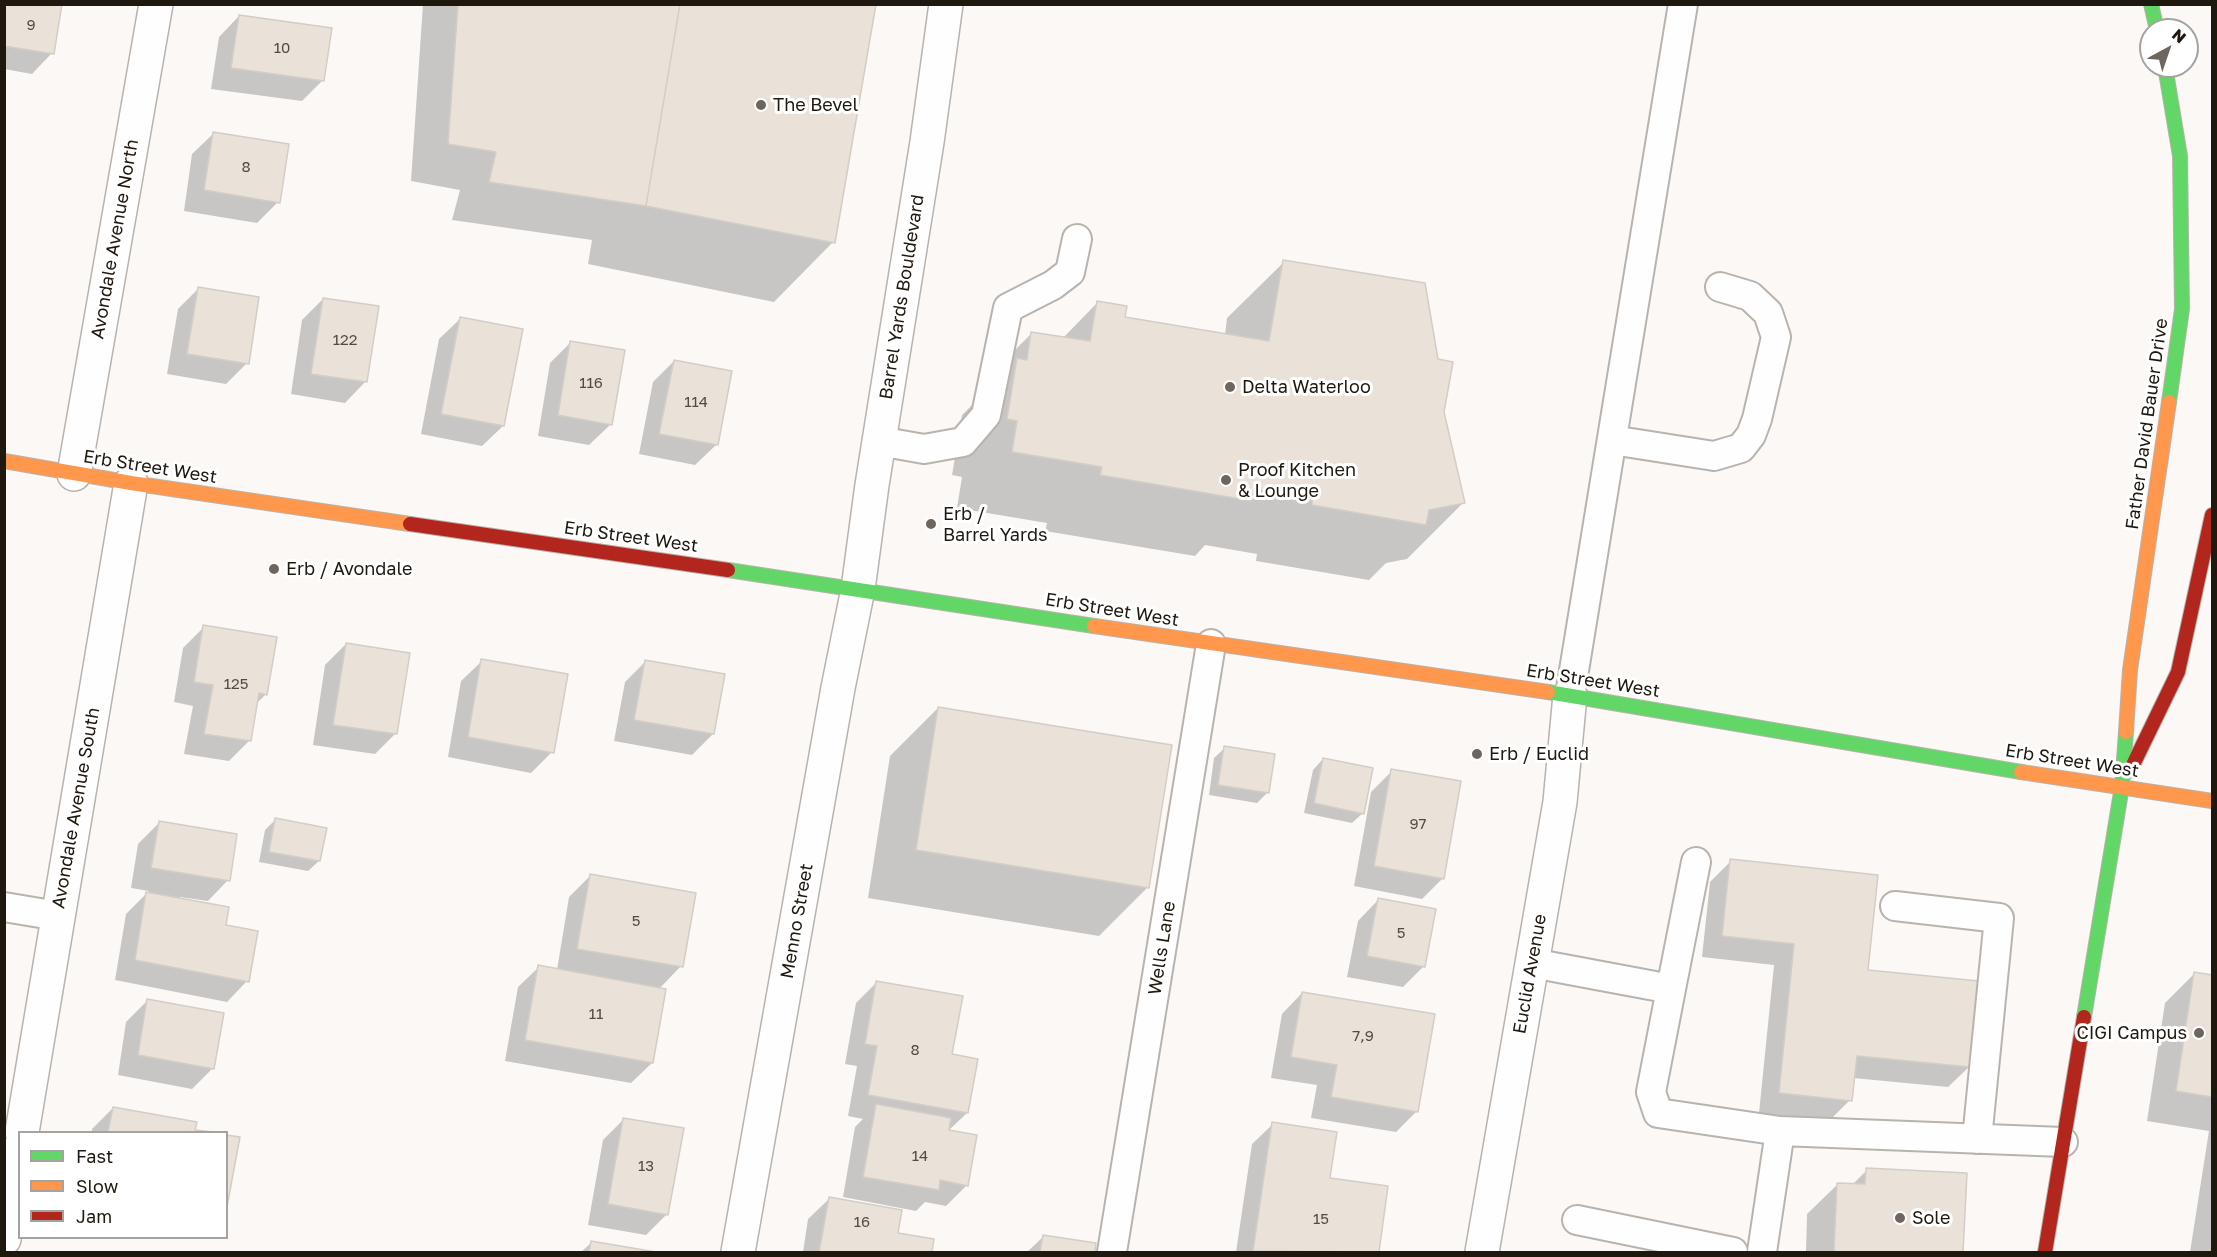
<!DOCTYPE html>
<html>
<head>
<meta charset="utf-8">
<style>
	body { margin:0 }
	#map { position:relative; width:2217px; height:1257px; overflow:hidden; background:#fbf8f5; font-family:"Golos Text",sans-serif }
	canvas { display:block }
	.frame { position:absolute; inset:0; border:6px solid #1f180e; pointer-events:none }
	.legend { position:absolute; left:18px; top:1131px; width:210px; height:108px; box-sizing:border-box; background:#fff; border:2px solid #a5a39f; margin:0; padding:8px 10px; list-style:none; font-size:18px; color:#1f180e }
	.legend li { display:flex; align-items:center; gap:12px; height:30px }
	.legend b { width:30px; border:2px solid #a5a39f }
	.north { position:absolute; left:2139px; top:18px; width:60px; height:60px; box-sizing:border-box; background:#fff; border:2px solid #a5a39f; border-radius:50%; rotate:40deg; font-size:16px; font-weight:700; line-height:24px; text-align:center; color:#1f180e }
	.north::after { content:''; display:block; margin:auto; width:21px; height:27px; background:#6c665f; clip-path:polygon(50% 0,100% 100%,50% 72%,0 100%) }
</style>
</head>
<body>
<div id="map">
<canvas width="2217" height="1257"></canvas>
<div class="frame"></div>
<ul class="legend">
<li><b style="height:8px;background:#63d668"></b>Fast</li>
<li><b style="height:8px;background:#ff974d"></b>Slow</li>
<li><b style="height:8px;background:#b3261e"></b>Jam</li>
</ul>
<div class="north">N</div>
</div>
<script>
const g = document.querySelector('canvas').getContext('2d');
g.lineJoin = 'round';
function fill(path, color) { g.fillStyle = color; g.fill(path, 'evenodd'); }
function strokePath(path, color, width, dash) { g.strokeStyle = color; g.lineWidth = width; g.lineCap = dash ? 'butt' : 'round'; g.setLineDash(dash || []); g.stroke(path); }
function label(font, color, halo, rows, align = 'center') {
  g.font = font + ' "Golos Text",sans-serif'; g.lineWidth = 6; g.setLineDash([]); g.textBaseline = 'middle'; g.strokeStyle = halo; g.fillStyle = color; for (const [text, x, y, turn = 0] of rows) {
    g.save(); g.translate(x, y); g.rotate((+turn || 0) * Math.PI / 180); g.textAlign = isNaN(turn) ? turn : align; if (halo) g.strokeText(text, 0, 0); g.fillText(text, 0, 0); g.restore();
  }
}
fill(new Path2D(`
	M 4,4 L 52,53 L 32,74 L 4,69 Z
	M 423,4 L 875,4 L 833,242 L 774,302 L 588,264 L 592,240 L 452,220 L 460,190 L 411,181 Z
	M 239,16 L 323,80 L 302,101 L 211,89 L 219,37 Z
	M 213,134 L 278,202 L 257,223 L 184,211 L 192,154 Z
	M 1284,262 L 1443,412 L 1463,503 L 1407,559 L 1386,563 L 1369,580 L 1256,561 L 1257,554 L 1205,545 L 1195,556 L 1045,531 L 1047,523 L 957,508 L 962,477 L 952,475 L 962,415 L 974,403 L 976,389 L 1032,333 L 1063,338 L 1097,303 L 1123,318 L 1225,335 L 1227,318 Z
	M 199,288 L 247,363 L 226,384 L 167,374 L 178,309 Z
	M 323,299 L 365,382 L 345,403 L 291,394 L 302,320 Z
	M 460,319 L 503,426 L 482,446 L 421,434 L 439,339 Z
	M 571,342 L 610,425 L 589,445 L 538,436 L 550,363 Z
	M 674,361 L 716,445 L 695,465 L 639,454 L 653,382 Z
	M 204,627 L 266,694 L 255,705 L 250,740 L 229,761 L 184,754 L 193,706 L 174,702 L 183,648 Z
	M 346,644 L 396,733 L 375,754 L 313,745 L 325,665 Z
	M 482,661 L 552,752 L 531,773 L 448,757 L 461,681 Z
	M 646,661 L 713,734 L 692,755 L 614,741 L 625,682 Z
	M 938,708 L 1148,887 L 1099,936 L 868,898 L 890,756 Z
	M 1225,748 L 1268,792 L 1257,803 L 1209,795 L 1214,758 Z
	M 1323,759 L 1363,813 L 1352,823 L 1304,813 L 1313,770 Z
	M 1392,771 L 1443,878 L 1422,899 L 1354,886 L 1371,792 Z
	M 275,820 L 319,861 L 308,871 L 259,862 L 265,830 Z
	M 159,823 L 228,880 L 208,901 L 180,897 L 179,899 L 225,926 L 247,981 L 227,1002 L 115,980 L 126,914 L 149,891 L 131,888 L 138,844 Z
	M 1731,861 L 1867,972 L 1969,1067 L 1948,1087 L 1853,1078 L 1850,1100 L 1829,1121 L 1759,1113 L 1774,965 L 1702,957 L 1710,882 Z
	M 590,876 L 681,966 L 659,989 L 652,1063 L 631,1083 L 505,1061 L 518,987 L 539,967 L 557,970 L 569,897 Z
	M 1378,900 L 1424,966 L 1403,987 L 1347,977 L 1358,921 Z
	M 2195,973 L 2212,976 L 2212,1252 L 2190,1252 L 2209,1131 L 2147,1121 L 2165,1003 Z
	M 877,982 L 951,1055 L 967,1113 L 948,1131 L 967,1185 L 946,1206 L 925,1202 L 916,1211 L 843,1197 L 855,1127 L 863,1119 L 848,1116 L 857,1066 L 845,1064 L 856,1003 Z
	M 1302,993 L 1417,1111 L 1396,1132 L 1311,1118 L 1317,1085 L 1271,1078 L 1282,1014 Z
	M 147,1001 L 213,1068 L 192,1089 L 118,1075 L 126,1022 Z
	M 113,1108 L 194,1131 L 204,1132 L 92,1132 L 92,1129 Z
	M 624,1119 L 667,1214 L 646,1235 L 588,1225 L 603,1140 Z
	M 1273,1124 L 1328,1179 L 1387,1188 L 1377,1252 L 1236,1252 L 1252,1144 Z
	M 1867,1170 L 1965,1174 L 1962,1252 L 1806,1252 L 1807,1214 L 1838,1184 L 1852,1185 Z
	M 829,1199 L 896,1234 L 932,1241 L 930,1252 L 803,1252 L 808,1219 Z
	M 1043,1237 L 1095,1244 L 1093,1252 L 1027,1252 Z
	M 592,1242 L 648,1252 L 581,1252 Z`), '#0003');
const building = new Path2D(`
	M 4,4 L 62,4 L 54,54 L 4,46 Z
	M 458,4 L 680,4 L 646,206 L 489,182 L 496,152 L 448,144 Z
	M 680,4 L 876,4 L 835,243 L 646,206 Z
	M 239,15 L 332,28 L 324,81 L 231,68 Z
	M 213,132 L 289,144 L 280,203 L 204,190 Z
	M 1283,260 L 1425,283 L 1438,359 L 1453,362 L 1444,412 L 1465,503 L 1429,510 L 1426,525 L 1312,505 L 1312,498 L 1254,489 L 1252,501 L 1100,475 L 1102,467 L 1012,452 L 1017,421 L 1007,419 L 1017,358 L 1027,360 L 1031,332 L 1090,341 L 1097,301 L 1127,306 L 1125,317 L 1269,341 Z
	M 198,287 L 259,297 L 249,364 L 187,354 Z
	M 323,298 L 379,306 L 367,382 L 311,374 Z
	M 460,317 L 523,329 L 504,426 L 441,414 Z
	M 570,341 L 625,350 L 612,425 L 558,415 Z
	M 674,360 L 732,371 L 718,445 L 659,434 Z
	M 203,625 L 277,637 L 267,695 L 259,693 L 251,741 L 204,734 L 213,685 L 194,682 Z
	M 346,643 L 410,653 L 397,734 L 333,725 Z
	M 481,659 L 568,674 L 554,753 L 468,737 Z
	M 645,660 L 725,674 L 714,734 L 634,720 Z
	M 938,707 L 1172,745 L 1149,888 L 916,850 Z
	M 1224,746 L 1275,754 L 1269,793 L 1218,785 Z
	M 1323,758 L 1373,768 L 1364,814 L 1314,803 Z
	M 1391,769 L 1461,781 L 1444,879 L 1374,866 Z
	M 275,818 L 327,828 L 320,861 L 269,852 Z
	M 159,821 L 237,834 L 230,881 L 151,868 Z
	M 1730,859 L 1878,875 L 1868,970 L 1979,981 L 1970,1067 L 1857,1056 L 1852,1101 L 1779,1093 L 1794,944 L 1722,936 Z
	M 590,874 L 696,893 L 683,967 L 577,949 Z
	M 146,892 L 229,907 L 226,925 L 258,931 L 249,982 L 135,960 Z
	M 1378,898 L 1436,909 L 1425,967 L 1367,956 Z
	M 538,965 L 666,989 L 653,1063 L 525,1040 Z
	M 2194,972 L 2212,975 L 2212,1097 L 2176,1091 Z
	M 876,981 L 963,996 L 952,1054 L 978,1059 L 968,1113 L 868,1095 L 877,1046 L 865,1044 Z
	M 1302,992 L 1435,1014 L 1418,1112 L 1331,1097 L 1337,1065 L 1291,1057 Z
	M 147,999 L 224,1013 L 214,1069 L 138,1055 Z
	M 876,1104 L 951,1118 L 949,1130 L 977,1135 L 968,1186 L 940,1180 L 939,1190 L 863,1177 Z
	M 113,1107 L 197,1122 L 195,1130 L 213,1132 L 108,1132 Z
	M 623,1118 L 684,1128 L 668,1215 L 608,1204 Z
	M 1272,1122 L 1337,1132 L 1330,1178 L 1388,1186 L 1379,1252 L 1253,1251 Z
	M 226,1135 L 240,1137 L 226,1212 Z
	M 1866,1168 L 1967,1173 L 1963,1252 L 1834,1252 L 1837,1183 L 1865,1184 Z
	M 829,1197 L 902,1210 L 898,1233 L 934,1239 L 932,1252 L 819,1252 Z
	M 1043,1235 L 1096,1243 L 1095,1252 L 1040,1252 Z
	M 591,1241 L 656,1252 L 589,1252 Z`);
fill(building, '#eae2d8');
strokePath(building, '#d2cdc7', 1.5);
const lane = new Path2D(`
	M 1612,440 L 1714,456 L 1741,448 L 1751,435 L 1757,419 L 1776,337 L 1768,313 L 1750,296 L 1720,287
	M 879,441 L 924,449 L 963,442 L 986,415 L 1008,308 L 1053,285 L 1070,272 L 1077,239
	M 1570,695 L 1683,4
	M 1895,906 L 1999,918 L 1977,1139
	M 4,907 L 58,916
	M 1532,963 L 1671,989 L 1651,1092 L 1658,1113 L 1780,1131
	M 1671,989 L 1696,862
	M 1577,1220 L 1733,1252
	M 1112,1252 L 1211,644
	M 1762,1252 L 1780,1131 L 2063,1142`);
const street = new Path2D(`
	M 74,474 L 156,4
	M 22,1132 L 131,483
	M 4,1239 L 20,1148
	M 738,1252 L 838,688 L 858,589 L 872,485 L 927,142 L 946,4
	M 1482,1252 L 1560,802 L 1570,695`);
const fast = new Path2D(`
	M 2151,4 L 2157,30
	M 2165,66 L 2180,156 L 2182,309 L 2169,402
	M 728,570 L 1094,626
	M 1548,692 L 2021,772
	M 2084,1017 L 2122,786 L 2126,732`);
const slow = new Path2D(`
	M 4,461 L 131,483 L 410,524
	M 1094,626 L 1548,692
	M 2126,732 L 2130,670 L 2169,402
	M 2021,772 L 2212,801`);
const jam = new Path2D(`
	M 410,524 L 728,570
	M 2130,771 L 2178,672 L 2212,515
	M 2045,1252 L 2084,1017`);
strokePath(lane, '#b8b3ad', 32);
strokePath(street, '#b8b3ad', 36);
strokePath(fast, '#b8b3ad', 16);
strokePath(slow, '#b8b3ad', 16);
strokePath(jam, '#b8b3ad', 16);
strokePath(lane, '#fefefe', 28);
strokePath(street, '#fefefe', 33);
strokePath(fast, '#63d668', 14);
strokePath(slow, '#ff974d', 14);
strokePath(jam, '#b3261e', 14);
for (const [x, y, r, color] of [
	[761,105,6,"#6c665f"],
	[1230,387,6,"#6c665f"],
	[1226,480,6,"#6c665f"],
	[931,524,6,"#6c665f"],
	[274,569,6,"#6c665f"],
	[1477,754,6,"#6c665f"],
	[2199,1033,6,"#6c665f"],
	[1900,1218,6,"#6c665f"]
]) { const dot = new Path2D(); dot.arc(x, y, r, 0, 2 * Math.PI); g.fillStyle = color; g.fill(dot); strokePath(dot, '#fff', 2); }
label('15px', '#534c42', null, [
	["9",31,25],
	["10",282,48],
	["8",246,167],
	["122",345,340],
	["116",591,383],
	["114",696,402],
	["125",236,684],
	["97",1418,824],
	["5",636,921],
	["5",1401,933],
	["11",596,1014],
	["7,9",1363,1036],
	["8",915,1050],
	["14",920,1156],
	["13",646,1166],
	["15",1321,1219],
	["16",862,1222]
]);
label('18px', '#1f180e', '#fff', [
	["The Bevel",773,105],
	["Delta Waterloo",1242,387],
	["Proof Kitchen",1238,470],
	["& Lounge",1238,491],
	["Erb /",943,514],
	["Barrel Yards",943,535],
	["Erb / Avondale",286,569],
	["Erb / Euclid",1489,754],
	["CIGI Campus",2187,1033,"right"],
	["Sole",1912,1218]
], 'left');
label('18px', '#1f180e', '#fff', [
	["Avondale Avenue North",115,239,-80],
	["Barrel Yards Bouldevard",902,297,-81],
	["Father David Bauer Drive",2147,424,-82],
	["Erb Street West",150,467,9],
	["Erb Street West",631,537,8],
	["Erb Street West",1112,610,9],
	["Erb Street West",1593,681,9],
	["Erb Street West",2072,761,9],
	["Avondale Avenue South",76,808,-80],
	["Menno Street",797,921,-80],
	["Wells Lane",1162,948,-81],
	["Euclid Avenue",1530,974,-80]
]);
</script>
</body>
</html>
